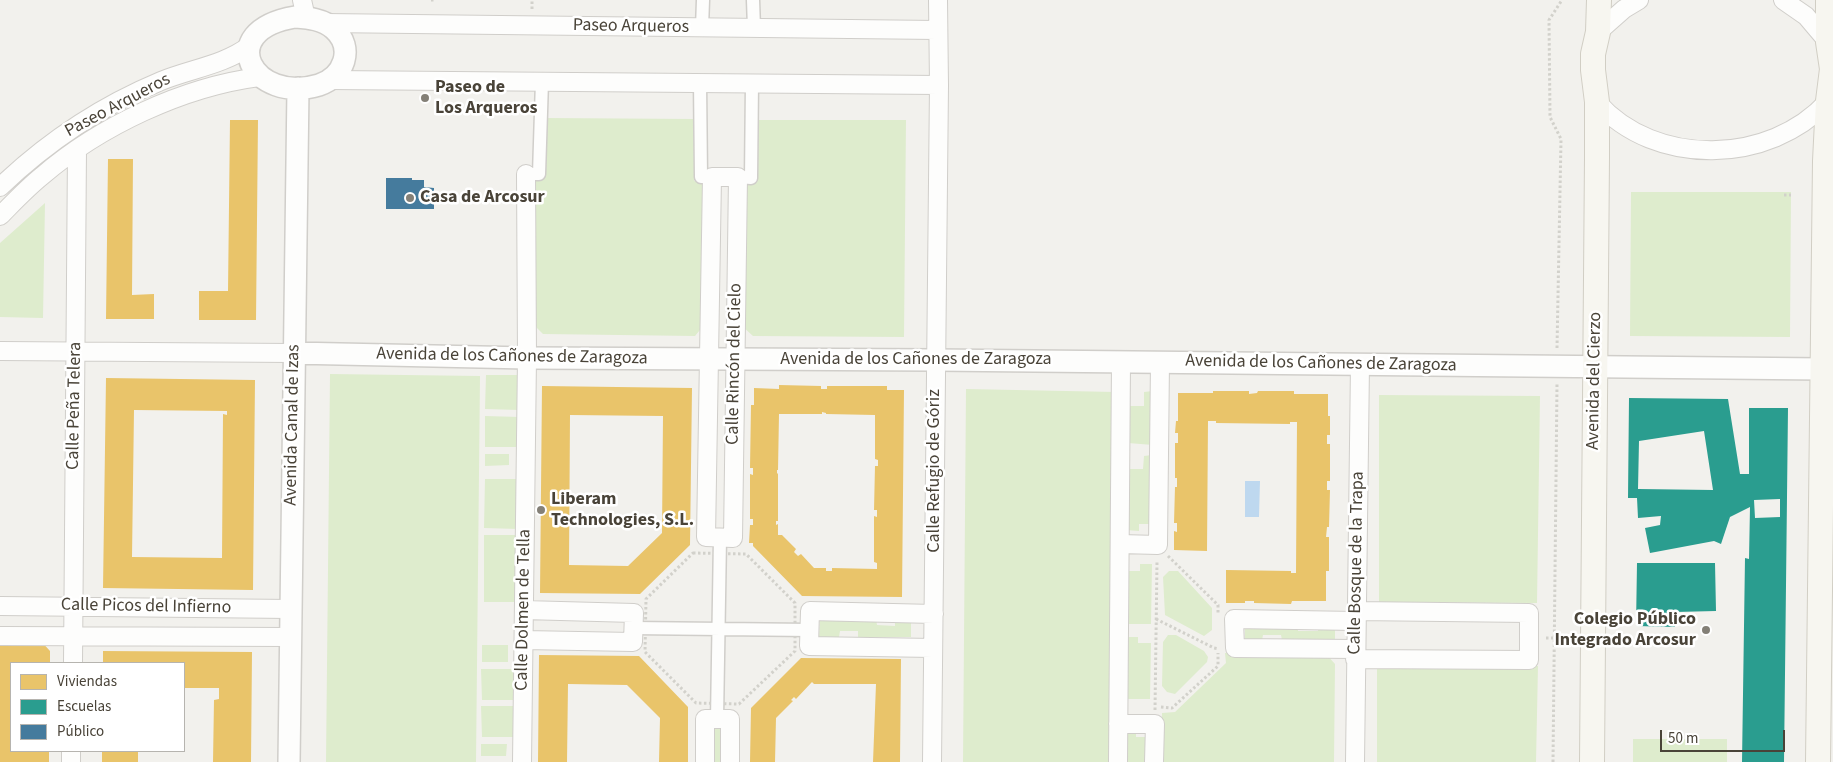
<!DOCTYPE html>
<html>
<head>
<meta charset="utf-8">
<style>
	body { margin:0 }
	#map { position:relative; width:1833px; height:762px; overflow:hidden; background:#f2f1ed; font-family:"Source Sans 3",sans-serif }
	canvas { display:block }
	.legend { position:absolute; left:10px; top:662px; width:175px; height:90px; box-sizing:border-box; background:#fff; border:1px solid #b6b4af; margin:0; padding:6px 9px; list-style:none; font-size:15px; color:#494338 }
	.legend li { display:flex; align-items:center; gap:10px; height:25px }
	.legend b { width:25px; border:1px solid #b6b4af }
	.scale { position:absolute; left:1660px; top:730px; width:125px; height:22px; box-sizing:border-box; border:2px solid #494338; border-top:0; padding-left:6px; font-size:15px; line-height:18px; white-space:nowrap; color:#494338; -webkit-text-stroke:4px #fff; paint-order:stroke }
</style>
</head>
<body>
<div id="map">
<canvas width="1833" height="762"></canvas>
<ul class="legend">
<li><b style="height:14px;background:#e9c46a"></b>Viviendas</li>
<li><b style="height:14px;background:#2a9d8f"></b>Escuelas</li>
<li><b style="height:14px;background:#457b9d"></b>Público</li>
</ul>
<div class="scale">50 m</div>
</div>
<script>
const g = document.querySelector('canvas').getContext('2d');
g.lineJoin = 'round';
function fill(path, color) { g.fillStyle = color; g.fill(path, 'evenodd'); }
function strokePath(path, color, width, dash) { g.strokeStyle = color; g.lineWidth = width; g.lineCap = dash ? 'butt' : 'round'; g.setLineDash(dash || []); g.stroke(path); }
function label(font, color, halo, rows, align = 'center') {
  g.font = font + ' "Source Sans 3",sans-serif'; g.lineWidth = 5; g.setLineDash([]); g.textBaseline = 'middle'; g.strokeStyle = halo; g.fillStyle = color; for (const [text, x, y, turn = 0] of rows) {
    g.save(); g.translate(x, y); g.rotate((+turn || 0) * Math.PI / 180); g.textAlign = isNaN(turn) ? turn : align; if (halo) g.strokeText(text, 0, 0); g.fillText(text, 0, 0); g.restore();
  }
}
fill(new Path2D(`
	M 546,118 L 694,119 L 694,181 L 706,182 L 704,325 L 695,336 L 543,334 L 532,323 L 534,180 L 545,178 Z
	M 758,120 L 906,120 L 904,337 L 753,336 L 742,326 L 744,182 L 756,181 Z
	M 1631,192 L 1791,192 L 1790,337 L 1630,336 Z
	M 45,203 L 43,318 L 0,317 L 0,243 Z
	M 330,374 L 480,376 L 476,762 L 326,762 Z
	M 486,375 L 520,375 L 519,410 L 485,409 Z
	M 966,389 L 1116,392 L 1112,762 L 963,762 Z
	M 1153,391 L 1153,445 L 1128,443 L 1128,406 L 1144,406 L 1144,392 Z
	M 1379,395 L 1540,396 L 1537,603 L 1379,602 Z
	M 485,416 L 520,417 L 520,447 L 485,447 Z
	M 485,454 L 509,454 L 509,465 L 485,466 Z
	M 1152,455 L 1150,524 L 1139,524 L 1139,531 L 1126,530 L 1127,469 L 1143,469 L 1144,456 Z
	M 485,479 L 518,479 L 518,529 L 484,528 Z
	M 484,535 L 518,535 L 518,602 L 484,602 Z
	M 1140,564 L 1152,564 L 1151,624 L 1126,624 L 1127,571 L 1140,571 Z
	M 1169,571 L 1178,571 L 1212,608 L 1212,630 L 1204,636 L 1165,615 L 1163,577 Z
	M 820,619 L 876,619 L 877,625 L 895,626 L 895,620 L 911,620 L 911,637 L 858,637 L 858,631 L 840,631 L 839,637 L 819,637 Z
	M 1245,624 L 1298,624 L 1298,631 L 1318,631 L 1318,624 L 1335,624 L 1335,641 L 1282,640 L 1281,635 L 1263,635 L 1262,640 L 1245,640 Z
	M 1168,635 L 1176,635 L 1204,651 L 1208,657 L 1207,662 L 1175,694 L 1167,692 L 1162,686 L 1163,642 Z
	M 1126,637 L 1138,637 L 1138,643 L 1151,643 L 1150,699 L 1125,699 Z
	M 482,645 L 508,645 L 508,662 L 482,662 Z
	M 1225,653 L 1326,654 L 1335,664 L 1334,762 L 1161,762 L 1162,713 L 1175,712 L 1226,663 Z
	M 1377,665 L 1538,666 L 1536,762 L 1377,762 Z
	M 481,669 L 517,669 L 516,700 L 482,700 Z
	M 481,706 L 517,706 L 516,737 L 482,737 Z
	M 713,727 L 725,727 L 725,762 L 713,762 Z
	M 1124,731 L 1136,731 L 1136,737 L 1149,737 L 1149,762 L 1124,762 Z
	M 1633,739 L 1727,739 L 1727,762 L 1633,762 Z
	M 481,744 L 507,744 L 506,756 L 481,756 Z`), '#deeccd');
fill(new Path2D(`
	M 1245,481 L 1260,481 L 1259,517 L 1245,517 Z`), '#bed8ef');
fill(new Path2D(`
	M 230,120 L 258,120 L 256,320 L 199,320 L 199,291 L 228,291 Z
	M 108,159 L 133,159 L 132,295 L 154,294 L 154,319 L 106,319 Z
	M 106,378 L 255,380 L 253,590 L 103,588 ZM 134,410 L 227,411 L 227,415 L 223,414 L 222,558 L 132,557 Z
	M 779,385 L 821,386 L 821,389 L 827,389 L 827,386 L 887,386 L 887,390 L 904,390 L 902,597 L 802,596 L 753,546 L 753,543 L 749,543 L 750,525 L 753,525 L 753,519 L 750,519 L 750,474 L 753,475 L 753,468 L 750,468 L 751,405 L 754,405 L 754,388 L 779,389 ZM 822,412 L 826,413 L 826,414 L 875,415 L 875,459 L 878,460 L 878,466 L 875,466 L 874,510 L 877,510 L 877,517 L 874,516 L 874,562 L 877,563 L 877,569 L 832,568 L 832,571 L 826,571 L 826,568 L 814,568 L 801,554 L 798,556 L 794,552 L 796,549 L 782,535 L 778,535 L 778,524 L 776,525 L 776,521 L 778,521 L 778,473 L 777,474 L 777,470 L 778,470 L 779,414 L 822,414 Z
	M 542,386 L 692,388 L 690,545 L 640,594 L 540,593 ZM 570,415 L 663,416 L 662,533 L 628,566 L 569,565 Z
	M 1213,391 L 1249,391 L 1249,394 L 1257,393 L 1258,391 L 1294,391 L 1294,394 L 1328,394 L 1328,416 L 1330,416 L 1330,435 L 1327,435 L 1327,444 L 1330,444 L 1330,481 L 1327,481 L 1327,490 L 1330,490 L 1329,527 L 1327,527 L 1326,537 L 1329,537 L 1329,571 L 1326,571 L 1326,601 L 1292,601 L 1291,604 L 1254,603 L 1254,601 L 1245,601 L 1245,603 L 1226,603 L 1226,570 L 1291,571 L 1291,573 L 1296,573 L 1297,422 L 1290,422 L 1290,424 L 1216,423 L 1216,421 L 1208,421 L 1207,551 L 1174,550 L 1174,531 L 1177,532 L 1177,523 L 1174,523 L 1175,487 L 1177,487 L 1177,478 L 1175,478 L 1175,443 L 1178,443 L 1178,433 L 1175,433 L 1176,421 L 1178,421 L 1178,393 L 1213,393 Z
	M 0,640 L 40,640 L 50,651 L 50,663 L 11,663 L 11,751 L 49,751 L 49,762 L 0,762 Z
	M 103,651 L 252,652 L 251,762 L 213,762 L 214,700 L 219,699 L 219,688 L 184,688 L 184,663 L 103,663 Z
	M 539,655 L 639,656 L 688,707 L 688,762 L 659,762 L 660,718 L 627,685 L 568,684 L 567,762 L 538,762 Z
	M 801,658 L 901,659 L 900,762 L 873,762 L 876,684 L 814,684 L 812,682 L 796,699 L 794,697 L 791,700 L 793,701 L 776,718 L 775,762 L 750,762 L 751,708 Z
	M 102,751 L 138,751 L 138,762 L 102,762 Z`), '#e9c46a');
fill(new Path2D(`
	M 1629,398 L 1728,399 L 1740,474 L 1749,474 L 1749,408 L 1788,408 L 1784,762 L 1742,762 L 1745,558 L 1749,559 L 1750,507 L 1730,517 L 1721,544 L 1714,541 L 1650,553 L 1645,528 L 1660,525 L 1661,516 L 1638,518 L 1637,498 L 1628,498 ZM 1704,431 L 1713,490 L 1638,489 L 1639,441 ZM 1780,499 L 1780,517 L 1755,518 L 1754,500 Z
	M 1637,563 L 1715,563 L 1716,611 L 1675,612 L 1675,627 L 1636,626 Z`), '#2a9d8f');
fill(new Path2D(`
	M 386,178 L 412,178 L 412,180 L 424,180 L 424,187 L 434,188 L 434,209 L 386,209 Z`), '#457b9d');
const pedestrian = new Path2D(`
	M 753,0 L 754,28
	M 702,28 L 703,0
	M 700,82 L 701,177 L 712,177
	M 526,174 L 539,174 L 542,81
	M 738,177 L 751,178 L 752,83
	M 633,628 L 810,630
	M 717,719 L 720,538`);
const minor = new Path2D(`
	M 302,0 L 306,18
	M 1783,0 L 1806,16 L 1828,42
	M 325,23 L 937,30
	M 1598,32 L 1624,9 L 1639,0
	M 330,80 L 939,85
	M 1597,102 C 1655,168 1770,165 1828,101
	M 712,177 L 738,177 L 733,538 L 706,537 Z
	M 0,187 C 47,142 101,106 161,81 C 190,69 224,65 249,46
	M 0,216 C 14,202 27,188 42,176 C 100,126 183,87 259,77
	M 0,351 L 293,353
	M 1120,544 L 1158,545 L 1160,362
	M 0,606 L 291,609
	M 0,636 L 291,637
	M 524,640 L 633,642 L 634,613 L 524,610
	M 933,648 L 809,646 L 810,611 L 934,614
	M 1356,649 L 1235,648 L 1234,619 L 1356,621
	M 1355,659 L 1529,660 L 1529,613 L 1356,611
	M 73,663 L 77,150
	M 1118,724 L 1155,724 L 1154,762
	M 71,762 L 71,751
	M 522,762 L 527,358 L 526,174
	M 705,762 L 705,719 L 730,719 L 730,762
	M 932,762 L 939,85 L 938,0
	M 1118,762 L 1121,362
	M 1355,762 L 1360,364`);
const tertiary = new Path2D(`
	M 295,17 C 308,18 323,19 334,29 C 355,48 344,77 319,85 C 253,105 212,31 295,17 Z
	M 293,353 L 527,358 L 936,360 L 1822,369
	M 289,762 L 298,88`);
const secondary = new Path2D(`
	M 1592,762 L 1597,157 L 1597,102 L 1593,70 L 1593,54 L 1598,32 L 1599,0
	M 1818,762 L 1825,161 L 1828,101 L 1832,69 L 1828,42 L 1828,0`);
strokePath(pedestrian, '#d0ceca', 15);
strokePath(minor, '#d0ceca', 20);
strokePath(tertiary, '#d0ceca', 24);
strokePath(secondary, '#d1cec4', 26);
strokePath(new Path2D(`
	M 431,0 L 436,0
	M 532,9 L 532,0
	M 1784,195 L 1791,195
	M 1557,348 L 1561,139 L 1550,117 L 1549,20 L 1562,0
	M 693,553 L 746,554 L 795,603 L 795,651 L 739,704 L 696,703 L 645,652 L 646,599 Z
	M 1168,556 L 1218,605 L 1218,614
	M 1156,619 L 1214,648 L 1219,649
	M 1546,638 L 1575,638
	M 1161,707 L 1172,708 L 1218,666 L 1218,653
	M 1155,710 L 1157,561
	M 1553,762 L 1557,384`), '#d2d1cb', 3, [2.5, 2.5]);
strokePath(pedestrian, '#fdfdfc', 12);
strokePath(minor, '#fdfdfc', 18);
strokePath(tertiary, '#fdfdfc', 21);
strokePath(secondary, '#f7f6f0', 24);
for (const [x, y, r, color] of [
	[425,98,5,"#848077"],
	[410,198,5,"#848077"],
	[541,510,5,"#848077"],
	[1706,630,5,"#848077"]
]) { const dot = new Path2D(); dot.arc(x, y, r, 0, 2 * Math.PI); g.fillStyle = color; g.fill(dot); strokePath(dot, '#fff', 2); }
label('18px', '#494338', '#fff', [
	["Paseo Arqueros",631,27,1],
	["Paseo Arqueros",118,106,-28],
	["Avenida de los Cañones de Zaragoza",512,357,1],
	["Avenida de los Cañones de Zaragoza",916,360],
	["Calle Rincón del Cielo",735,364,-89],
	["Avenida de los Cañones de Zaragoza",1321,364,1],
	["Avenida del Cierzo",1595,381,-89],
	["Calle Peña Telera",75,406,-89],
	["Avenida Canal de Izas",293,425,-89],
	["Calle Refugio de Góriz",935,471,-90],
	["Calle Bosque de la Trapa",1357,563,-89],
	["Calle Picos del Infierno",146,607,1],
	["Calle Dolmen de Tella",524,610,-89]
]);
label('bold 18px', '#494338', '#fff', [
	["Paseo de",435,88],
	["Los Arqueros",435,109],
	["Casa de Arcosur",420,198],
	["Liberam",551,500],
	["Technologies, S.L.",551,521],
	["Colegio Público",1696,620,"right"],
	["Integrado Arcosur",1696,641,"right"]
], 'left');
</script>
</body>
</html>
